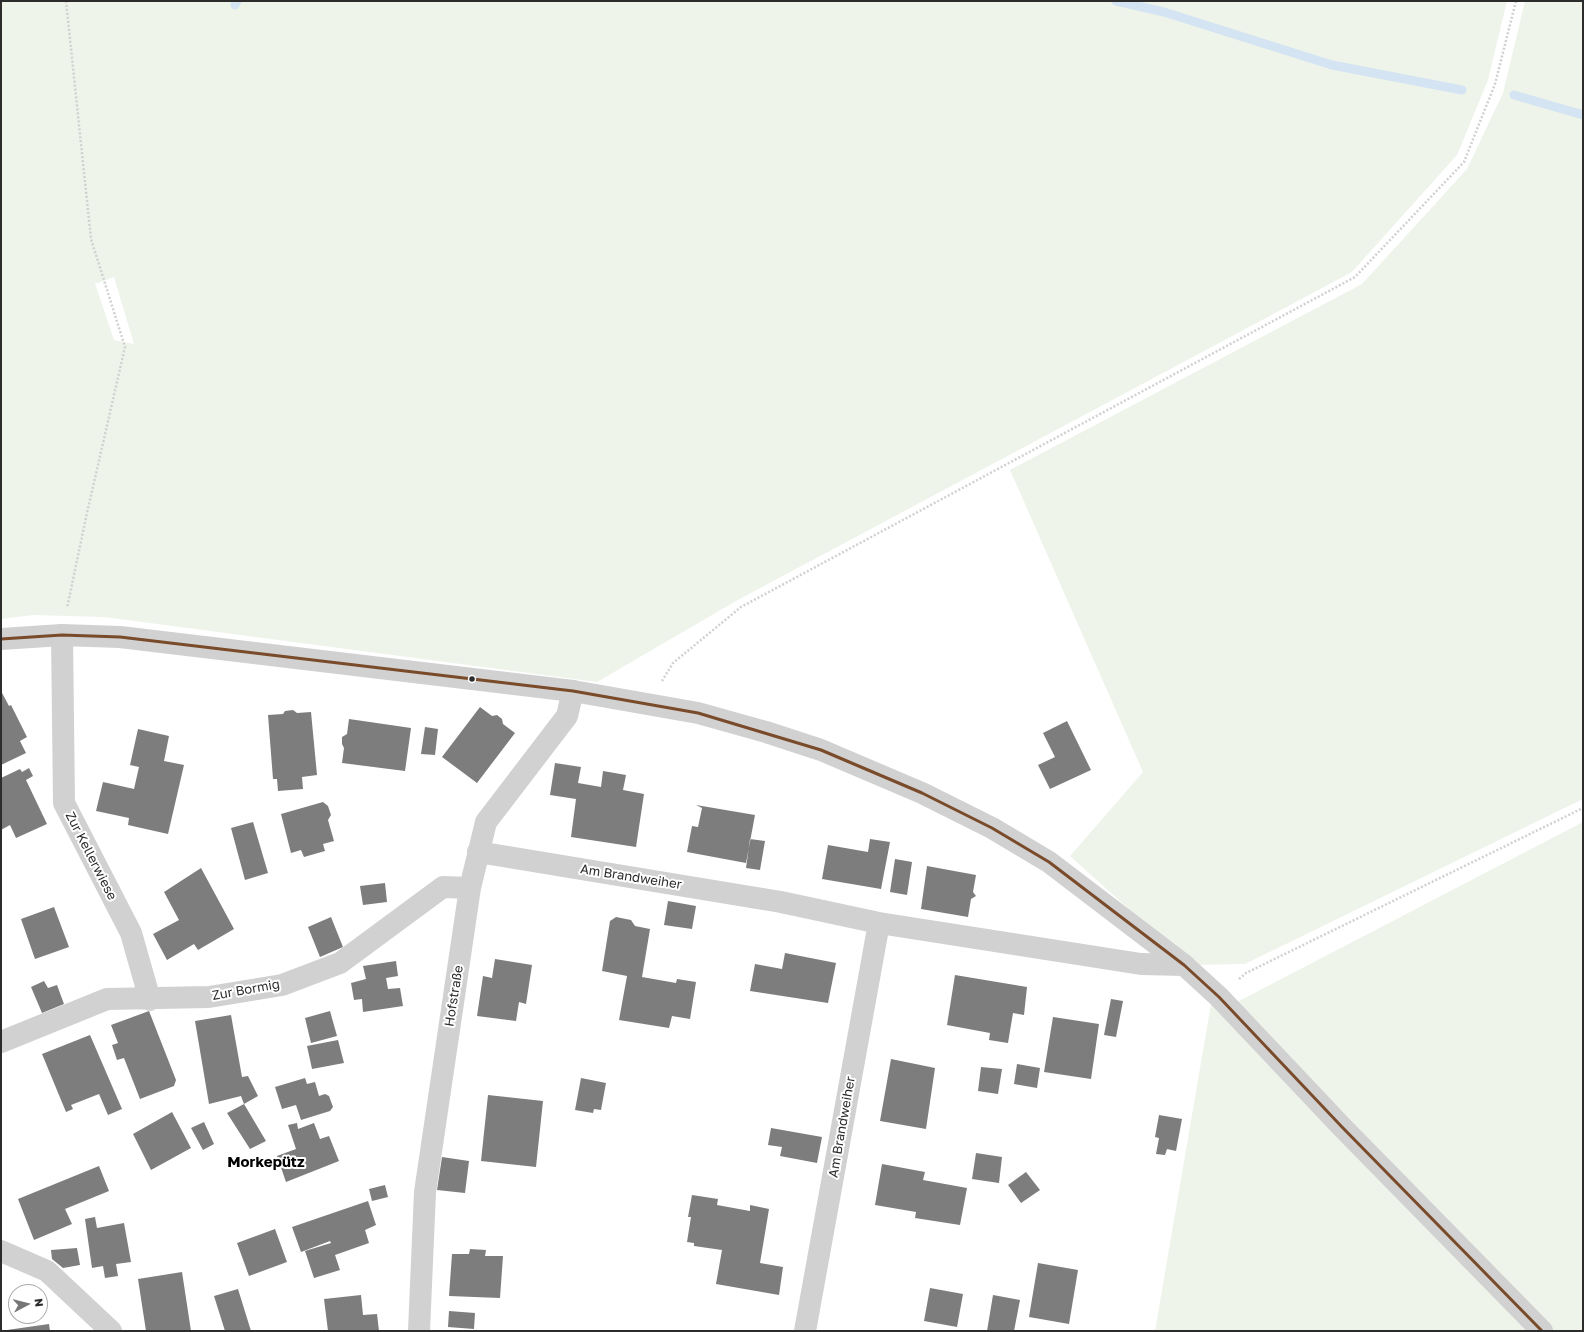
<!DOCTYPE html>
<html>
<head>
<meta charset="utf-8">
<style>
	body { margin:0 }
	#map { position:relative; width:1584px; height:1332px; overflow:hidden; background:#fff; font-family:"Golos Text",sans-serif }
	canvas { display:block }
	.frame { position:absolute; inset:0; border:2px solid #2c2c2c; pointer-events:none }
	.north { position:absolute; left:8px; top:1284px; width:40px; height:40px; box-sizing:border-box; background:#fff; border:1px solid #ababab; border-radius:50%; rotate:83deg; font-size:11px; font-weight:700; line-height:16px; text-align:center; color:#2c2c2c }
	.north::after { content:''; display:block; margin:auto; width:14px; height:18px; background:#767676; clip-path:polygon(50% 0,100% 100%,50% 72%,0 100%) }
</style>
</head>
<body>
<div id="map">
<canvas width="1584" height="1332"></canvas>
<div class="frame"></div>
<div class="north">N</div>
</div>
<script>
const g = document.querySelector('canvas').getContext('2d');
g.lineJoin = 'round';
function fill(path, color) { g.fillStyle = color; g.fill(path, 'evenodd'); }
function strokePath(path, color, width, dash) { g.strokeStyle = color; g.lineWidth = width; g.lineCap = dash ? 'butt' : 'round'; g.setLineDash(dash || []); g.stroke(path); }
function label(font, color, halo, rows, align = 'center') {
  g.font = font + ' "Golos Text",sans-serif'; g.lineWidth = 4; g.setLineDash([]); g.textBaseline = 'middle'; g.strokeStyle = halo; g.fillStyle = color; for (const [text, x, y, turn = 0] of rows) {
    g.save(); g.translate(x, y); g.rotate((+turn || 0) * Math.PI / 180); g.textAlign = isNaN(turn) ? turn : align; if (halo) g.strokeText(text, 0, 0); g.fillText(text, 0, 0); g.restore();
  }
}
fill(new Path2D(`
	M 1,1 L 1507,1 L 1488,80 L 1457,155 L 1352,272 L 736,601 L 597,682 L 104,617 L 33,615 L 1,619 ZM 114,277 L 134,344 L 114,340 L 95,284 Z
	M 1525,1 L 1583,1 L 1583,799 L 1245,964 L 1191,965 L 1070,856 L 1143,772 L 1010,470 L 1362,284 L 1467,169 L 1503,93 Z
	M 1583,822 L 1583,1331 L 1554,1331 L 1237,1002 Z
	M 1211,1004 L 1527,1331 L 1155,1331 Z`), '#eef4ea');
strokePath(new Path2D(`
	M 1116,1 L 1164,12 L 1332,65 L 1462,90
	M 235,5 L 237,1
	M 1514,95 L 1583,115`), '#d5e4f2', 9);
fill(new Path2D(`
	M 1,691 L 9,706 L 11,705 L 27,737 L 20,741 L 26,753 L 1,765 Z
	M 480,707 L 492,716 L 497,715 L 502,719 L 503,724 L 515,733 L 477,783 L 442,757 Z
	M 293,710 L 297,713 L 311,712 L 317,775 L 302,777 L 303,789 L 278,791 L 277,779 L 273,779 L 268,715 L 283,714 L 285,711 Z
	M 349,719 L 411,728 L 405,771 L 342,763 L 344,748 L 342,744 L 342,737 L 347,734 Z
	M 1067,721 L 1091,770 L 1050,789 L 1038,765 L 1055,757 L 1043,733 Z
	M 425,727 L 438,729 L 435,755 L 421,754 Z
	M 138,729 L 169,736 L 164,761 L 184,765 L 168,834 L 128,825 L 129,818 L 96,811 L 103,782 L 134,789 L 139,767 L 130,765 Z
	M 555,763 L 581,767 L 578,783 L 601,787 L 603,771 L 626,775 L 623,790 L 644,794 L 636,847 L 571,837 L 576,799 L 550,795 Z
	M 29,768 L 33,776 L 26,780 L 47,824 L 16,838 L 10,825 L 1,830 L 1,778 L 20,769 L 22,772 Z
	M 323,802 L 328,806 L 331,815 L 328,820 L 334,841 L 323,844 L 325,851 L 304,857 L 301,850 L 291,853 L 281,814 Z
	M 696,805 L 755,815 L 746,863 L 687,852 L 692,826 L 698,827 L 702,808 Z
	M 253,822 L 268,873 L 245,880 L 231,828 Z
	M 750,839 L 765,841 L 760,870 L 746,868 Z
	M 870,839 L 890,842 L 881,889 L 822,879 L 828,845 L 868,852 Z
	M 895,859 L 912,862 L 907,895 L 890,892 Z
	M 927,866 L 976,875 L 973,892 L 976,896 L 971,899 L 968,917 L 921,909 Z
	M 201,868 L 234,929 L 198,950 L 194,944 L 167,960 L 153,934 L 179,920 L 164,892 Z
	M 385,883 L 387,902 L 363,905 L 360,886 Z
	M 668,901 L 696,906 L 692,929 L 664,925 Z
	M 54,907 L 69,947 L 35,959 L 21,919 Z
	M 331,917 L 343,947 L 320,957 L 308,927 Z
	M 616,917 L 631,920 L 635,926 L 650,929 L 642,977 L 676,983 L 677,979 L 696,982 L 690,1019 L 672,1016 L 669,1028 L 619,1020 L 627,976 L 602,971 L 610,921 Z
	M 785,953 L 836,963 L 828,1003 L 750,991 L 755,964 L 782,969 Z
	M 495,959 L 532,965 L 526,1004 L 519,1002 L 516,1021 L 477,1016 L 483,976 L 492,978 Z
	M 396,961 L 398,976 L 386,978 L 388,989 L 400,988 L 403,1006 L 363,1012 L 362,999 L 354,1000 L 351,983 L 366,979 L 363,966 Z
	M 955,975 L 1027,987 L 1024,1015 L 1013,1013 L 1008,1043 L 989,1040 L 990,1033 L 947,1025 Z
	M 44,981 L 48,988 L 57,985 L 64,1004 L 42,1013 L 31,987 Z
	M 1111,999 L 1123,1001 L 1116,1037 L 1104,1035 Z
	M 149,1011 L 176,1080 L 174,1086 L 140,1099 L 124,1058 L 117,1060 L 112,1045 L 118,1043 L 111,1025 Z
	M 330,1011 L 337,1036 L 311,1043 L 305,1018 Z
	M 231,1015 L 242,1077 L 248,1076 L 258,1096 L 244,1104 L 241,1096 L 209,1104 L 195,1021 Z
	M 1053,1017 L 1099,1024 L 1091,1079 L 1044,1072 Z
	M 90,1035 L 122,1109 L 108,1115 L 99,1094 L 71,1105 L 73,1109 L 66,1112 L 42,1054 Z
	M 338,1040 L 344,1063 L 312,1069 L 307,1046 Z
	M 891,1059 L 935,1068 L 926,1129 L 880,1121 Z
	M 1017,1064 L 1040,1068 L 1037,1088 L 1014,1084 Z
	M 981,1067 L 1002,1069 L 998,1094 L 978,1091 Z
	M 305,1078 L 307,1084 L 315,1082 L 319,1096 L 325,1094 L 329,1096 L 333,1107 L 330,1111 L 301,1120 L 296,1105 L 282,1109 L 275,1087 Z
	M 581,1078 L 606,1083 L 601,1110 L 594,1109 L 593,1113 L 575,1110 Z
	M 488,1095 L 543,1101 L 536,1167 L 481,1161 Z
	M 244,1104 L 266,1141 L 250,1149 L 227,1113 Z
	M 172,1112 L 191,1148 L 151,1170 L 133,1134 Z
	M 1159,1115 L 1182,1119 L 1176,1151 L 1167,1149 L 1165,1155 L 1156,1154 L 1159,1138 L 1155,1137 Z
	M 204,1122 L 214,1144 L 203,1150 L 191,1128 Z
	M 297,1123 L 298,1129 L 314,1123 L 320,1139 L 329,1136 L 339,1161 L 286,1182 L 277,1156 L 296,1149 L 288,1125 Z
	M 771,1128 L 822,1137 L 817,1163 L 780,1156 L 782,1147 L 768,1145 Z
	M 976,1153 L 1002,1157 L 999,1183 L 972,1179 Z
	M 442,1157 L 469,1161 L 465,1193 L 437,1190 Z
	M 882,1164 L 925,1172 L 923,1180 L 967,1188 L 960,1225 L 915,1218 L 916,1212 L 875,1205 Z
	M 99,1166 L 109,1191 L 65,1209 L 72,1224 L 34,1240 L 18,1199 Z
	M 1026,1172 L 1040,1190 L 1021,1203 L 1008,1185 Z
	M 385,1185 L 388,1197 L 372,1201 L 369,1189 Z
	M 692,1195 L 718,1199 L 717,1205 L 750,1211 L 750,1205 L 769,1209 L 760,1263 L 783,1267 L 779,1295 L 716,1284 L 722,1250 L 694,1246 L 694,1243 L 687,1242 L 691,1217 L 688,1217 Z
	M 368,1201 L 376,1225 L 365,1230 L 369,1243 L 335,1255 L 340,1270 L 314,1278 L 305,1251 L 331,1243 L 330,1241 L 301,1252 L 292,1227 Z
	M 95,1217 L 97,1228 L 124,1223 L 131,1262 L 116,1264 L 118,1276 L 105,1278 L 103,1266 L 92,1268 L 85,1219 Z
	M 275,1229 L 287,1262 L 249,1276 L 237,1243 Z
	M 77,1248 L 80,1265 L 63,1268 L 52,1259 L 51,1250 Z
	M 470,1249 L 486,1250 L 485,1256 L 503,1256 L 500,1298 L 449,1296 L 452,1254 L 469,1254 Z
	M 1038,1263 L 1078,1270 L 1069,1324 L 1029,1317 Z
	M 182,1272 L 191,1331 L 146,1331 L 138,1279 Z
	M 930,1288 L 963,1294 L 957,1327 L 924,1321 Z
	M 238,1289 L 251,1331 L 225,1331 L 214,1296 Z
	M 361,1295 L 363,1315 L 377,1314 L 379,1331 L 328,1331 L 324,1299 Z
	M 993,1295 L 1020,1300 L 1014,1331 L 987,1331 Z
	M 449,1311 L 475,1313 L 474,1329 L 448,1327 Z
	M 49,1324 L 50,1331 L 7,1331 L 7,1330 Z`), '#7d7d7d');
strokePath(new Path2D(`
	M 66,1 L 91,239 L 125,347 L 87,513 L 67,608
	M 662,681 L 673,663 L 741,607 L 1355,277 L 1464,162 L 1495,84 L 1516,1
	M 1239,979 L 1246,973 L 1583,808`), '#d1d1d1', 2.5, [2, 2]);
strokePath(new Path2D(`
	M 62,635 L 64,803 L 131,933 L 150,1000
	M 478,852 L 781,902 L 879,923 L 1141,964 L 1184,965
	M 1,1042 L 107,999 L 209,997 L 282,985 L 340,963 L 443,887 L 470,888
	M 1,1251 L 47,1271 L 111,1331
	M 419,1331 L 425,1192 L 470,888 L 486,822 L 567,716 L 573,691
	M 805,1331 L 879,923`), '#d1d1d1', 22);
strokePath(new Path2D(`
	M 1,639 L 62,635 L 120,637 L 573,691 L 698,713 L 766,732 L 821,750 L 922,793 L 992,828 L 1049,862 L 1184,965 L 1219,997 L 1342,1127 L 1542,1331`), '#d1d1d1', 22);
strokePath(new Path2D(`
	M 1,639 L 62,635 L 120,637 L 573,691 L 698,713 L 821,750 L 922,793 L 992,828 L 1049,862 L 1184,965 L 1219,997 L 1342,1127 L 1542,1331`), '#7a4b2a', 3);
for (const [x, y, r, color] of [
	[472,679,3.5,"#2c2c2c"]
]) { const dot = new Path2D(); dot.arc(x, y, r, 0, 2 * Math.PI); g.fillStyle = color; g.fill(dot); strokePath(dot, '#fff', 1.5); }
label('13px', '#2c2c2c', '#fff', [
	["Zur Kellerwiese",91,856,63],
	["Am Brandweiher",631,877,9],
	["Zur Bormig",246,990,-10],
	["Hofstraße",454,996,-81],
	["Am Brandweiher",842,1127,-80]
]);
label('bold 15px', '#000', '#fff', [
	["Morkepütz",266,1162]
]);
</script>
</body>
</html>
